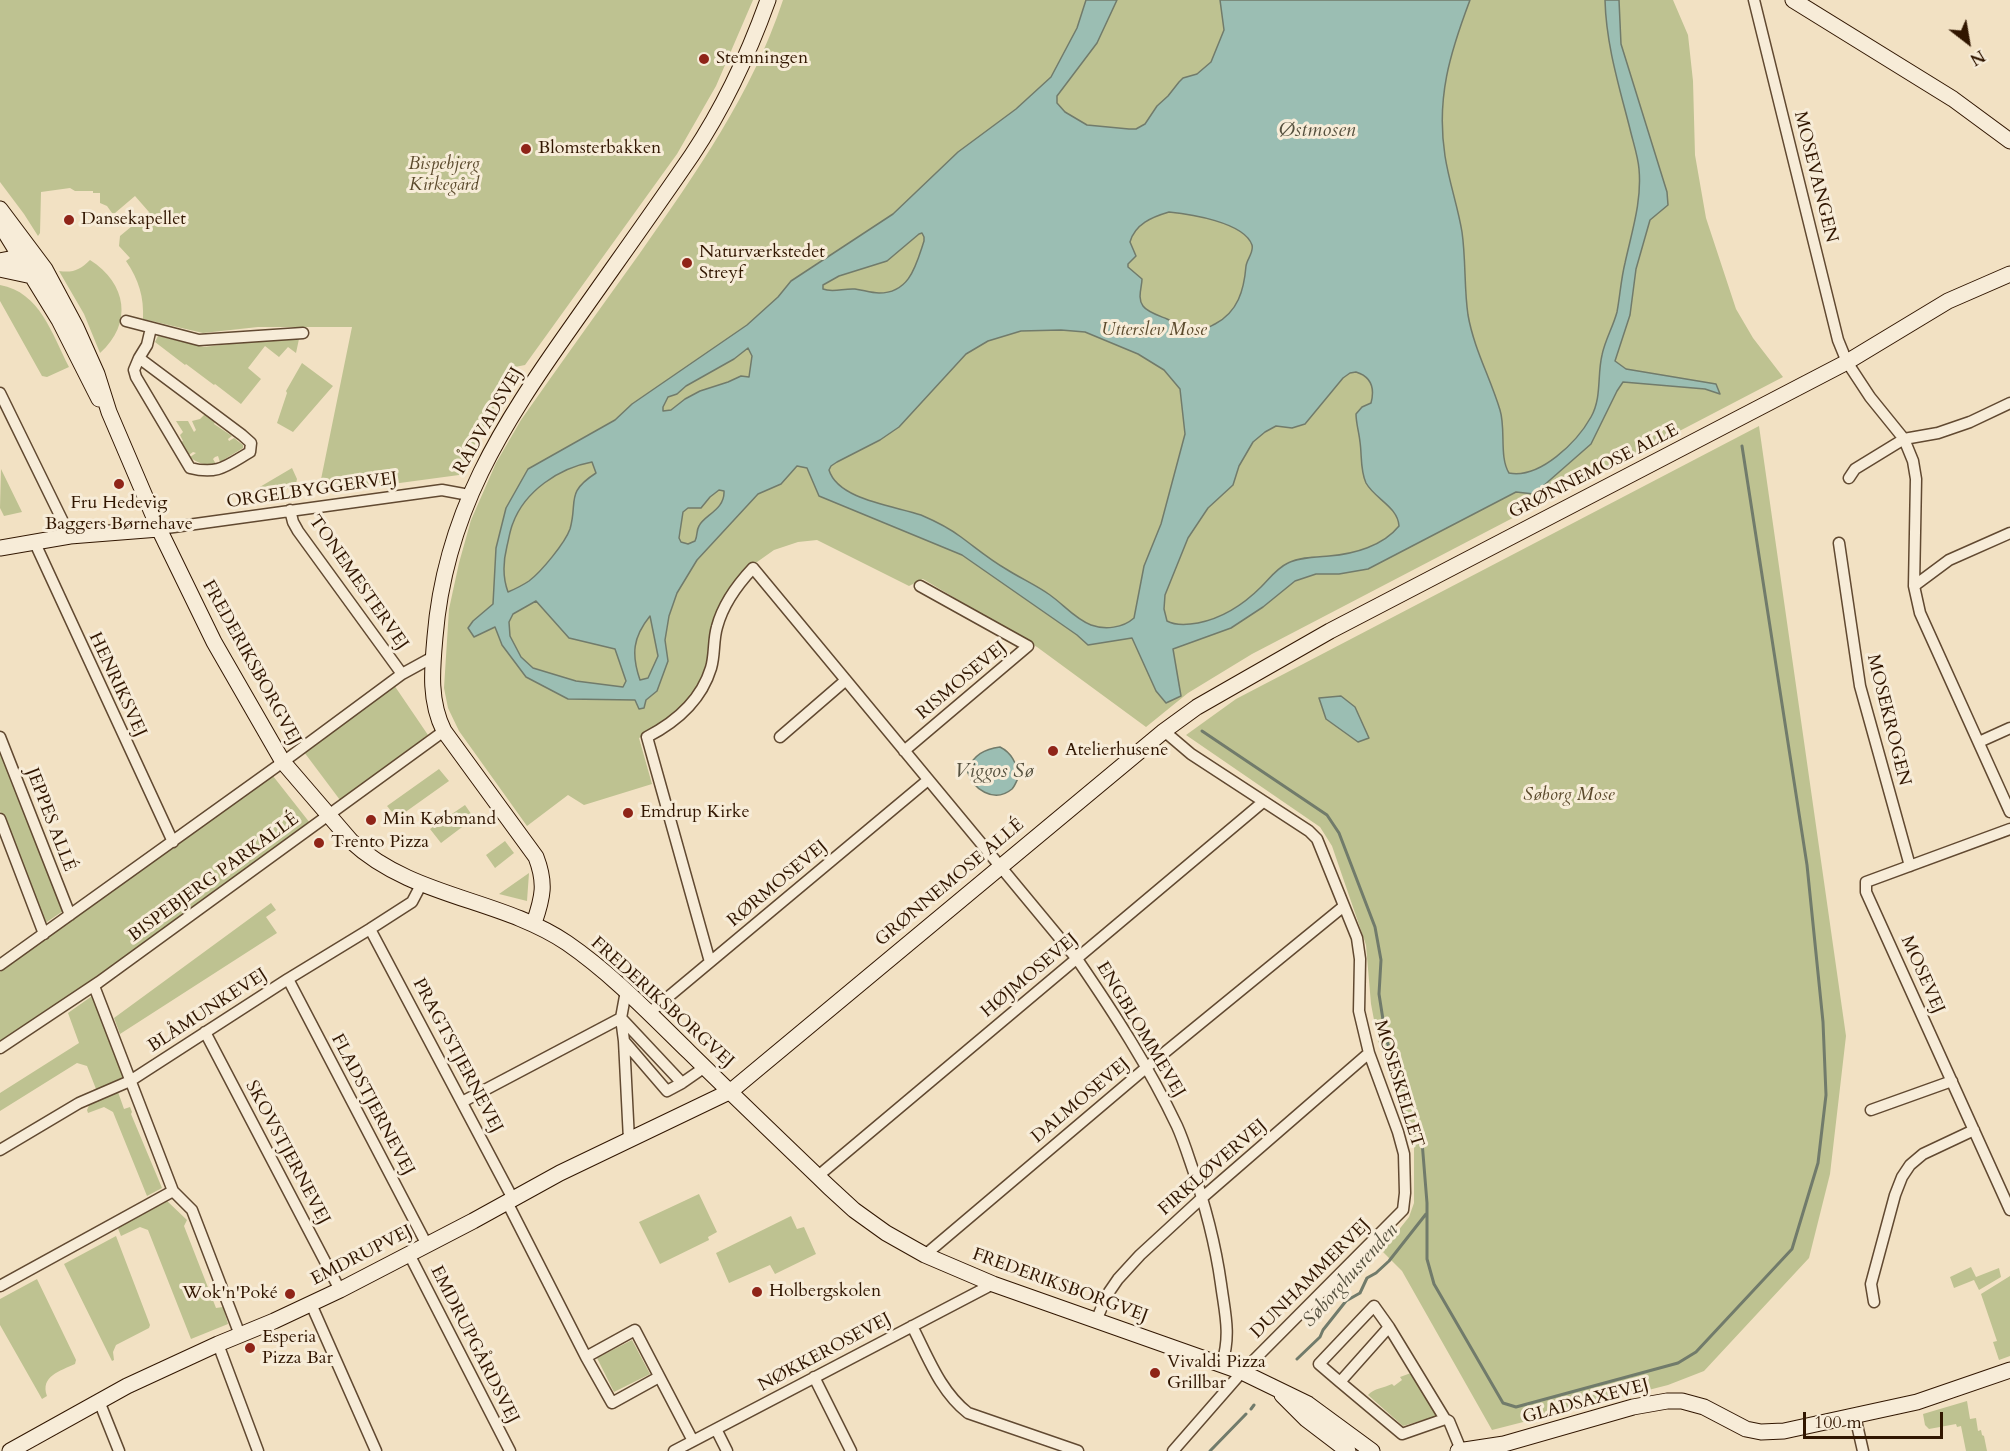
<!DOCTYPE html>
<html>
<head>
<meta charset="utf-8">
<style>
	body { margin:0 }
	#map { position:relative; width:2010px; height:1451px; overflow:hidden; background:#f2e1c3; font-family:Cardo,serif }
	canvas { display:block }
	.north { position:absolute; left:1938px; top:12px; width:60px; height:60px; -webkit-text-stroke:4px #f7ecd8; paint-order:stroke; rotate:149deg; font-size:16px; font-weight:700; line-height:24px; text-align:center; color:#311600 }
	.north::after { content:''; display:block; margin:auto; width:21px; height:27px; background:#311600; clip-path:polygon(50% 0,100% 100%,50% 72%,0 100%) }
	.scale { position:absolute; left:1803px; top:1412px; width:140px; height:27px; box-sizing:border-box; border:3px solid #311600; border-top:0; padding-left:8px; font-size:18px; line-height:21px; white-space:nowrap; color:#311600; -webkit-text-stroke:4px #f7ecd8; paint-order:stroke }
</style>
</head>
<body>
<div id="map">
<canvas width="2010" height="1451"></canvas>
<div class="north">N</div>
<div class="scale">100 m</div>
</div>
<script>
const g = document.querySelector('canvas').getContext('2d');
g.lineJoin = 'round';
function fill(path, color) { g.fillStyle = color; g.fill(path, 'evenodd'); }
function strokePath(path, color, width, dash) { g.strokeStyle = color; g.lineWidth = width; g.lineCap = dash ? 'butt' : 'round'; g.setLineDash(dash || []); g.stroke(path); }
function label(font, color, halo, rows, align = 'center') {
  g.font = font + ' Cardo,serif'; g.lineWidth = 6; g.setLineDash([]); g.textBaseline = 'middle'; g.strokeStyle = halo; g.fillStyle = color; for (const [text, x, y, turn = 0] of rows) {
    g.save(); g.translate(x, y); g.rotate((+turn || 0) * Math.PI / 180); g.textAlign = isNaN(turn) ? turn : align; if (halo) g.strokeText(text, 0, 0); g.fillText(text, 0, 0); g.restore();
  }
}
fill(new Path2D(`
	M 0,0 L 753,0 L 716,86 L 677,154 L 525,365 L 515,367 L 459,475 L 318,494 L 352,327 L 258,327 L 203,333 L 143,319 C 144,297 139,280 126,261 L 130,258 L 119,246 L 120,236 L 149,212 L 135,196 L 115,213 L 112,213 L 107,206 L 100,203 L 100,193 L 93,193 L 93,191 L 75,191 L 70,188 L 41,192 L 40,233 L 38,236 L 24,214 L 0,182 Z
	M 783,0 L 1673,0 L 1688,35 L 1693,81 L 1695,155 L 1706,218 L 1736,309 L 1753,338 L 1783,377 L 1252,654 L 1188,693 L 1146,727 L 1037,647 L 923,579 L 909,586 L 817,540 L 798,542 L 774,550 L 750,567 L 728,593 L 706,669 L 696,693 L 665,725 L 639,738 L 652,784 L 584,805 L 568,795 L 527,826 L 459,731 L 448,708 L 444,688 L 449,609 L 459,563 L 471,520 L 496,463 L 521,420 C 560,364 600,309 640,253 C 696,173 752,94 783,0 Z
	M 90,260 C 127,283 133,324 100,353 L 84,314 L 59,271 C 73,273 80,270 90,260 Z
	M 0,285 C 40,292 52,334 69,367 L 47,377 L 42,376 L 0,301 Z
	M 158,336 L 204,347 L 245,342 L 299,339 L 296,353 L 288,347 L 279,357 L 265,346 L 248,368 L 261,379 L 241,404 L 215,384 L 214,385 L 186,364 L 185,365 L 155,342 Z
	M 302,363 L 333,386 L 293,432 L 277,423 L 287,393 L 286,391 Z
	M 205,414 L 215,422 L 214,424 L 232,436 L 228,439 L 229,441 L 234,438 L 243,445 L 243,448 L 220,462 L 218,456 L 215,457 L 213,459 L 216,464 C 206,465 198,464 190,457 L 196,453 L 193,452 L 189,455 L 181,442 L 183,441 L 180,435 L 183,432 L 176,421 L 188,421 L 194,432 L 196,430 L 192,421 L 200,419 Z
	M 1759,426 L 1846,1036 L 1830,1174 L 1809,1258 L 1704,1371 L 1668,1385 L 1492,1430 L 1402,1271 L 1382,1251 L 1409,1217 L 1414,1203 L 1414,1139 L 1378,1041 L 1371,1004 L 1366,945 L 1332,846 L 1320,827 L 1186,735 L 1236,699 Z
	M 292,468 L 297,479 L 295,488 L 255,494 L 253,491 Z
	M 1,469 L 22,512 L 4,516 L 0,508 Z
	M 394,685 L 428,735 L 340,800 L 304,752 Z
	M 0,744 L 63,911 L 44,924 L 0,811 Z
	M 439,769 L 449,781 L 397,818 L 387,806 Z
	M 273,776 L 310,823 L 96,979 L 0,1041 L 0,972 Z
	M 465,805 L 474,818 L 441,843 L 430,829 Z
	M 505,841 L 514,853 L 495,868 L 486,855 Z
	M 529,873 L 527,901 L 499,894 Z
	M 271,903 L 276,910 L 266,917 L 277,933 L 120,1034 L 114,1018 Z
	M 92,996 L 124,1078 L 96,1089 L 87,1066 L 77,1063 L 0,1111 L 0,1093 L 79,1043 L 68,1013 Z
	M 118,1092 L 124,1109 L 130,1107 L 132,1112 L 131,1114 L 162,1188 L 147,1196 L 113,1112 L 104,1107 L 88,1113 L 87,1110 L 90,1103 Z
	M 699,1194 L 717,1232 L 708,1237 L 709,1240 L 660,1264 L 639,1222 Z
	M 166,1200 L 187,1220 L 184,1226 L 216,1308 L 223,1307 L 228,1324 L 191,1339 L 148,1230 L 140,1227 L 121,1236 L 117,1226 Z
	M 791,1216 L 797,1229 L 804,1227 L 816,1254 L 775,1274 L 770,1265 L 729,1283 L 716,1253 Z
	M 116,1236 L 150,1325 L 149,1328 L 116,1345 L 113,1352 L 114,1360 L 112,1361 L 64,1264 Z
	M 1971,1267 L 1976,1277 L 1999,1268 L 2001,1277 L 1979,1290 L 1974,1280 L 1954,1288 L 1950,1277 Z
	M 2010,1276 L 2010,1356 L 1999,1360 L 1993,1342 L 1997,1341 L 1981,1294 Z
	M 37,1279 L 76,1360 L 75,1364 C 60,1371 40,1376 47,1396 L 42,1399 L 0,1325 L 0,1299 Z
	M 632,1340 L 650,1374 L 614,1392 L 597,1358 Z
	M 1411,1373 L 1437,1416 L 1403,1426 L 1368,1395 C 1374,1388 1384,1388 1392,1384 L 1394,1386 L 1402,1380 L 1400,1377 Z
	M 1967,1401 L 1970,1419 L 1976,1418 L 1978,1431 L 1981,1430 L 1982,1435 L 1984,1436 L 1987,1451 L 1966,1451 L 1961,1426 L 1957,1427 L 1956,1424 L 1929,1429 L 1925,1425 L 1923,1414 Z`), '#bec291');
const water = new Path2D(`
	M 1086,0 L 1117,0 L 1097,43 L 1057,96 L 1057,103 L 1065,112 L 1087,125 L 1129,129 L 1136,129 L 1145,124 L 1157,106 L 1168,96 L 1179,82 L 1183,78 L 1197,74 L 1211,62 L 1224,30 L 1220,0 L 1470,0 C 1450,53 1436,98 1445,156 C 1449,182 1458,207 1462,232 C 1466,260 1464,288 1468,315 C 1474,349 1490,377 1500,410 C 1506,429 1499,457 1509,473 C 1540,479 1577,442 1591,417 C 1602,397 1597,376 1602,355 C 1605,340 1613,327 1617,312 C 1620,296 1621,279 1625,263 C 1632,231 1642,201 1639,169 C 1638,156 1633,142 1630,129 C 1619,86 1606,44 1605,0 L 1619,0 L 1621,44 L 1667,192 L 1668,205 L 1650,220 L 1636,269 L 1630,315 L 1615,361 L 1626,369 L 1716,384 L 1720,394 L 1705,389 L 1623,382 L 1617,391 L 1591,444 L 1534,494 L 1516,492 L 1368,569 L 1339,574 L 1316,574 L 1295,581 L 1263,607 L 1231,628 L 1173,649 L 1181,696 L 1166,703 L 1156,691 L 1132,638 L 1088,645 L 1077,635 L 962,555 L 819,496 L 807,468 L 797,466 L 781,484 L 758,494 L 697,560 L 677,593 L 669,616 L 665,640 L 668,661 L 657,691 L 646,700 L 644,708 L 639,709 L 635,700 L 568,699 L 526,677 L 502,645 L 495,627 L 474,637 L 468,628 L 473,621 L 493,604 L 496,548 L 506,508 L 528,469 L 615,420 L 632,404 L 747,325 L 778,297 L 791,281 L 893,214 L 958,152 L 1016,109 L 1051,77 L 1077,28 ZM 1169,212 C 1189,214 1244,222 1252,245 C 1254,252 1247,259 1246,266 C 1244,290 1238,312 1215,324 C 1211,326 1207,329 1202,329 C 1190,330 1177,324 1167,319 C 1160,316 1147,312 1143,306 C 1137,298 1142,287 1142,279 L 1128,267 L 1128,264 L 1136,256 L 1130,242 C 1135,224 1152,217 1169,212 ZM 922,233 L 924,237 L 924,241 C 916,265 910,293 879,293 C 871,293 863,290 855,289 C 844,288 833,293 823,289 L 823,285 L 839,276 L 887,261 L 919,234 ZM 1061,330 L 1085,332 L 1138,354 L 1164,370 L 1180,389 L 1185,434 L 1161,524 L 1144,566 L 1134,618 C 1123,628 1105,630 1091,625 C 1075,619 1063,604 1050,595 C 1036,585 1020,578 1006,569 C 990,560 976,548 961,537 C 949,528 935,521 921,515 C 895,506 838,500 829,470 L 831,466 L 837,462 L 880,440 L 899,427 L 966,354 L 988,341 L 1021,331 ZM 748,348 L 752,356 L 749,377 L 741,376 L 728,382 L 700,391 L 685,399 L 671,410 L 663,411 L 663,407 L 668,397 L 677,394 L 686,386 L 734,359 ZM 1356,372 C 1372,377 1375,388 1371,403 L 1362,407 L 1356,414 C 1356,423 1359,432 1360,442 C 1362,455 1360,470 1366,483 C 1375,499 1398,507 1399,526 C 1383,546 1354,554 1329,556 C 1316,557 1300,557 1288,563 C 1277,568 1269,579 1261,587 C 1243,605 1223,618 1198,623 C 1187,625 1176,626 1167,621 L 1164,609 L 1165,595 L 1188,538 L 1208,508 L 1233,485 L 1239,466 L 1253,442 L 1265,432 L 1276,426 L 1292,428 L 1305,424 L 1343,378 L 1350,373 ZM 592,462 L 596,473 C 565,493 578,501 570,529 C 565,543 541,572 529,581 C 523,585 515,589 508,592 C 502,576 503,562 507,546 C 509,538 510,530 513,523 C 525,491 559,468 592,462 ZM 719,490 L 724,491 C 725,510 704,515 699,526 C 696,531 698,535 695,541 L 688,544 L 681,542 L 679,538 L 683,512 L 688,508 L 701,508 L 710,497 ZM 536,601 L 569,638 L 615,649 L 626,681 L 623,687 L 576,681 L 533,668 L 521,657 L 510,636 L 509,622 L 513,614 ZM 650,616 L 658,656 L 648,678 L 640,680 C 631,654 633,637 650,616 Z
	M 1341,696 L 1355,707 L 1369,738 L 1358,742 L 1326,719 L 1319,698 Z
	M 1000,747 C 1012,753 1016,763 1019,776 C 1017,780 1015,786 1012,789 C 994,804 972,789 967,770 C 974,755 984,749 1000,747 Z`);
fill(water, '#9bbeb3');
strokePath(water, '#717b6b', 1.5);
strokePath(new Path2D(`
	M 1202,731 L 1327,815 L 1339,833 L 1375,927 L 1381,960 L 1379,994 L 1386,1039 L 1421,1129 L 1427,1203 L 1427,1259 L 1434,1284 L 1503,1403 L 1516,1407 L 1678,1363 L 1696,1352 L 1792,1249 L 1818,1163 L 1826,1095 L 1823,1022 L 1807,865 L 1742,446
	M 1297,1359 L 1320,1337 L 1323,1330 L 1346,1301 L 1360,1293 L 1367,1278 L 1376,1273 L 1389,1261 L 1426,1214
	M 1251,1409 L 1254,1405
	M 1210,1451 L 1246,1414`), '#717b6b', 3);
const street = new Path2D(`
	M 1754,0 L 1838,340 L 1847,362 L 1870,397 L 1904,439 L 1913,461 L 1916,479 L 1914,586 L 1920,613 L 2010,812
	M 126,321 L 199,340 L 303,333
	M 139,358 L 242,435 L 251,443 L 250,452 C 226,466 218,475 190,468 L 136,377 L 134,370 Z
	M 139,358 L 147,345 L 151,328
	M 0,393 L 70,536
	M 1849,478 L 1855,469 L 1904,439 L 1938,433 L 1970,422 L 2010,403
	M 290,510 L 293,522 L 298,531 L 402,674
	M 159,529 L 442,490 L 469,495
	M 34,541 L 173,842
	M 1839,543 L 1860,686 L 1910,866
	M 1914,586 L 1949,560 L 2010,533
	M 1164,731 L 1191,754 L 1309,831 L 1317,839 L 1357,938 L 1360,959 L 1359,1011 L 1369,1053 L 1398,1132 L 1404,1154 L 1405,1193 L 1403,1210 L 1242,1372 L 1173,1451
	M 0,737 L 70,915
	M 780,737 L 846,680
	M 1979,742 L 2010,728
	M 904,751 L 1028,646 L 920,586
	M 0,819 L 44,934
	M 2010,829 L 1866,882 L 1866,892 L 2010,1210
	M 370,929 L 513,1199
	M 710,962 L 647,737 C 676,722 701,701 711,668 C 715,655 713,640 717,627 C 723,604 737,585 753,568 L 1077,959 C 1114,1013 1149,1067 1177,1126 C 1182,1137 1186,1149 1190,1161 C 1204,1201 1215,1241 1221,1284 C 1225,1314 1231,1334 1222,1364
	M 0,965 L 283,762 L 402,674 L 433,657
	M 288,979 L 427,1245
	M 94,986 L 173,1191 L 192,1210 L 240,1335
	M 626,991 L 621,1018 L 624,1041 L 667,1091 L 682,1083
	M 649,1013 L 928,780
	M 621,1018 L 682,1083 L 705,1067
	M 205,1032 L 340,1290
	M 624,1041 L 629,1140
	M 0,1048 L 99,982 L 444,731
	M 462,1102 L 621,1018
	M 1871,1110 L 1952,1081
	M 0,1150 L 79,1103 L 130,1081 L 288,979 L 370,929 L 412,902 L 422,883
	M 818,1176 L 1263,802
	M 507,1202 L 586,1357
	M 409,1254 L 510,1451
	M 925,1255 L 1147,1067 L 1344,906
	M 0,1286 L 173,1191
	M 1874,1302 L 1871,1284 L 1895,1195 L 1902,1177 L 1910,1165 L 1923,1154 L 1974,1130
	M 311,1304 L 376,1451
	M 1096,1321 L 1107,1295 L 1118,1279 L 1140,1255 L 1203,1197 L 1369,1053
	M 912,1326 C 928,1357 940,1391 968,1413 L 1078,1451
	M 218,1344 L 258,1451
	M 659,1377 L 612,1403 L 586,1357 L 635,1330 C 654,1367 674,1404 693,1441
	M 814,1377 L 851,1451
	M 1340,1382 L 1319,1364 L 1374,1306 L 1389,1327
	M 99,1401 L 119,1451
	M 1855,1416 L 1863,1451
	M 1445,1419 L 1402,1434 L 1340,1382 L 1389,1327 L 1445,1419 L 1449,1421 L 1461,1450
	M 716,1429 L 727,1451
	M 674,1451 L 993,1284`);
const secondary = new Path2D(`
	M 1793,0 L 1953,99 L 2010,141
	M 0,209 L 45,269 L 76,327 L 97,374 L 109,412 L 159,529 L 214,642 L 283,762 L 351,841 C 412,898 500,898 567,943 C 612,974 650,1014 689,1052 C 736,1098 783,1143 830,1188 L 854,1210 L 886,1233 L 925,1255 L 993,1284 L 1242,1372 L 1308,1404 L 1372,1451
	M 0,224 L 59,320 L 99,399
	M 0,261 L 20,257 L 28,261
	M 0,269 L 32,276
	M 0,548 L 70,536 L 159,529
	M 534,923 C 543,897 546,883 536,857 L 444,731 C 429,701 432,670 435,637 C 445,513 502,425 572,326 C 612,269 653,212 692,155 C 724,107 749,53 768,0
	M 1282,1395 L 1306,1419 L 1348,1451
	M 10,1451 L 127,1386 L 218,1344 L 274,1321 L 340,1290 L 473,1221 L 560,1173 L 731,1091 L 1164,731 L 1197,707 L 1330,631 L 1847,362 L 1948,301 L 2010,274
	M 1458,1451 L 1504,1444 L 1633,1407 L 1667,1401 L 1682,1401 L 1704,1407 L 1746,1429 L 1761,1432 L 1784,1431 L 1917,1402 L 2010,1370`);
strokePath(street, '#614931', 13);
strokePath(secondary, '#311600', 17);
strokePath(street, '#f7ecd8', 10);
strokePath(secondary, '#f7ecd8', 15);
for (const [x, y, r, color] of [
	[704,59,6,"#8f2418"],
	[526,149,6,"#8f2418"],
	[69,220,6,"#8f2418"],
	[687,263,6,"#8f2418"],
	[119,484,6,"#8f2418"],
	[1053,751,6,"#8f2418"],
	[628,813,6,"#8f2418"],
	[371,820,6,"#8f2418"],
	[319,843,6,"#8f2418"],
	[757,1292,6,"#8f2418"],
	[290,1294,6,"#8f2418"],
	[250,1348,6,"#8f2418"],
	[1155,1373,6,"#8f2418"]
]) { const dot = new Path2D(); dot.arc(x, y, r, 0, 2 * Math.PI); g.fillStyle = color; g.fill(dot); strokePath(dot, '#f7ecd8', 2); }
label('18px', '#311600', '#f7ecd8', [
	["Stemningen",716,59],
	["Blomsterbakken",538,149],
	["Dansekapellet",81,220],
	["Naturværkstedet",699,253],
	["Streyf",699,274],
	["Fru Hedevig",119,504,"center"],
	["Baggers Børnehave",119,525,"center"],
	["Atelierhusene",1065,751],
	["Emdrup Kirke",640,813],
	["Min Købmand",383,820],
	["Trento Pizza",331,843],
	["Holbergskolen",769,1292],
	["Wok'n'Poké",278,1294,"right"],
	["Esperia",262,1338],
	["Pizza Bar",262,1359],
	["Vivaldi Pizza",1167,1363],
	["Grillbar",1167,1384]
], 'left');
label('italic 18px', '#5b4a2c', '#f7ecd8', [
	["Bispebjerg",444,165],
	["Kirkegård",444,186],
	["Utterslev Mose",1154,331],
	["Søborg Mose",1569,796]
]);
label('18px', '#311600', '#f7ecd8', [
	["MOSEVANGEN",1815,177,76],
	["RÅDVADSVEJ",489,421,-60],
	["GRØNNEMOSE ALLE",1594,472,-27],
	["ORGELBYGGERVEJ",312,491,-8],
	["TONEMESTERVEJ",358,583,55],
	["FREDERIKSBORGVEJ",251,663,61],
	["RISMOSEVEJ",962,681,-40],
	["HENRIKSVEJ",117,685,65],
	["MOSEKROGEN",1888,720,76],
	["JEPPES ALLÉ",50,820,69],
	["BISPEBJERG PARKALLÉ",214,878,-36],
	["GRØNNEMOSE ALLÉ",950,883,-40],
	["RØRMOSEVEJ",778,884,-40],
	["MOSEVEJ",1922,975,66],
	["HØJMOSEVEJ",1030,976,-40],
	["FREDERIKSBORGVEJ",662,1003,42],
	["BLÅMUNKEVEJ",208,1011,-33],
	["ENGBLOMMEVEJ",1140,1030,59],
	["PRAGTSTJERNEVEJ",457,1056,62],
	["MOSESKELLET",1398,1084,73],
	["DALMOSEVEJ",1081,1101,-40],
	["FLADSTJERNEVEJ",372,1105,62],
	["SKOVSTJERNEVEJ",287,1153,62],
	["FIRKLØVERVEJ",1213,1168,-41],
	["EMDRUPVEJ",362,1256,-27],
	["DUNHAMMERVEJ",1311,1279,-45],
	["FREDERIKSBORGVEJ",1060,1286,20],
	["EMDRUPGÅRDSVEJ",474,1345,63],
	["NØKKEROSEVEJ",825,1353,-28],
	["GLADSAXEVEJ",1586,1402,-15]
]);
label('italic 20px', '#56513f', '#f7ecd8', [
	["Østmosen",1317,131],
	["Viggos Sø",994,772],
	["Søborghusrenden",1351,1276,-48]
]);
</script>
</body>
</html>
